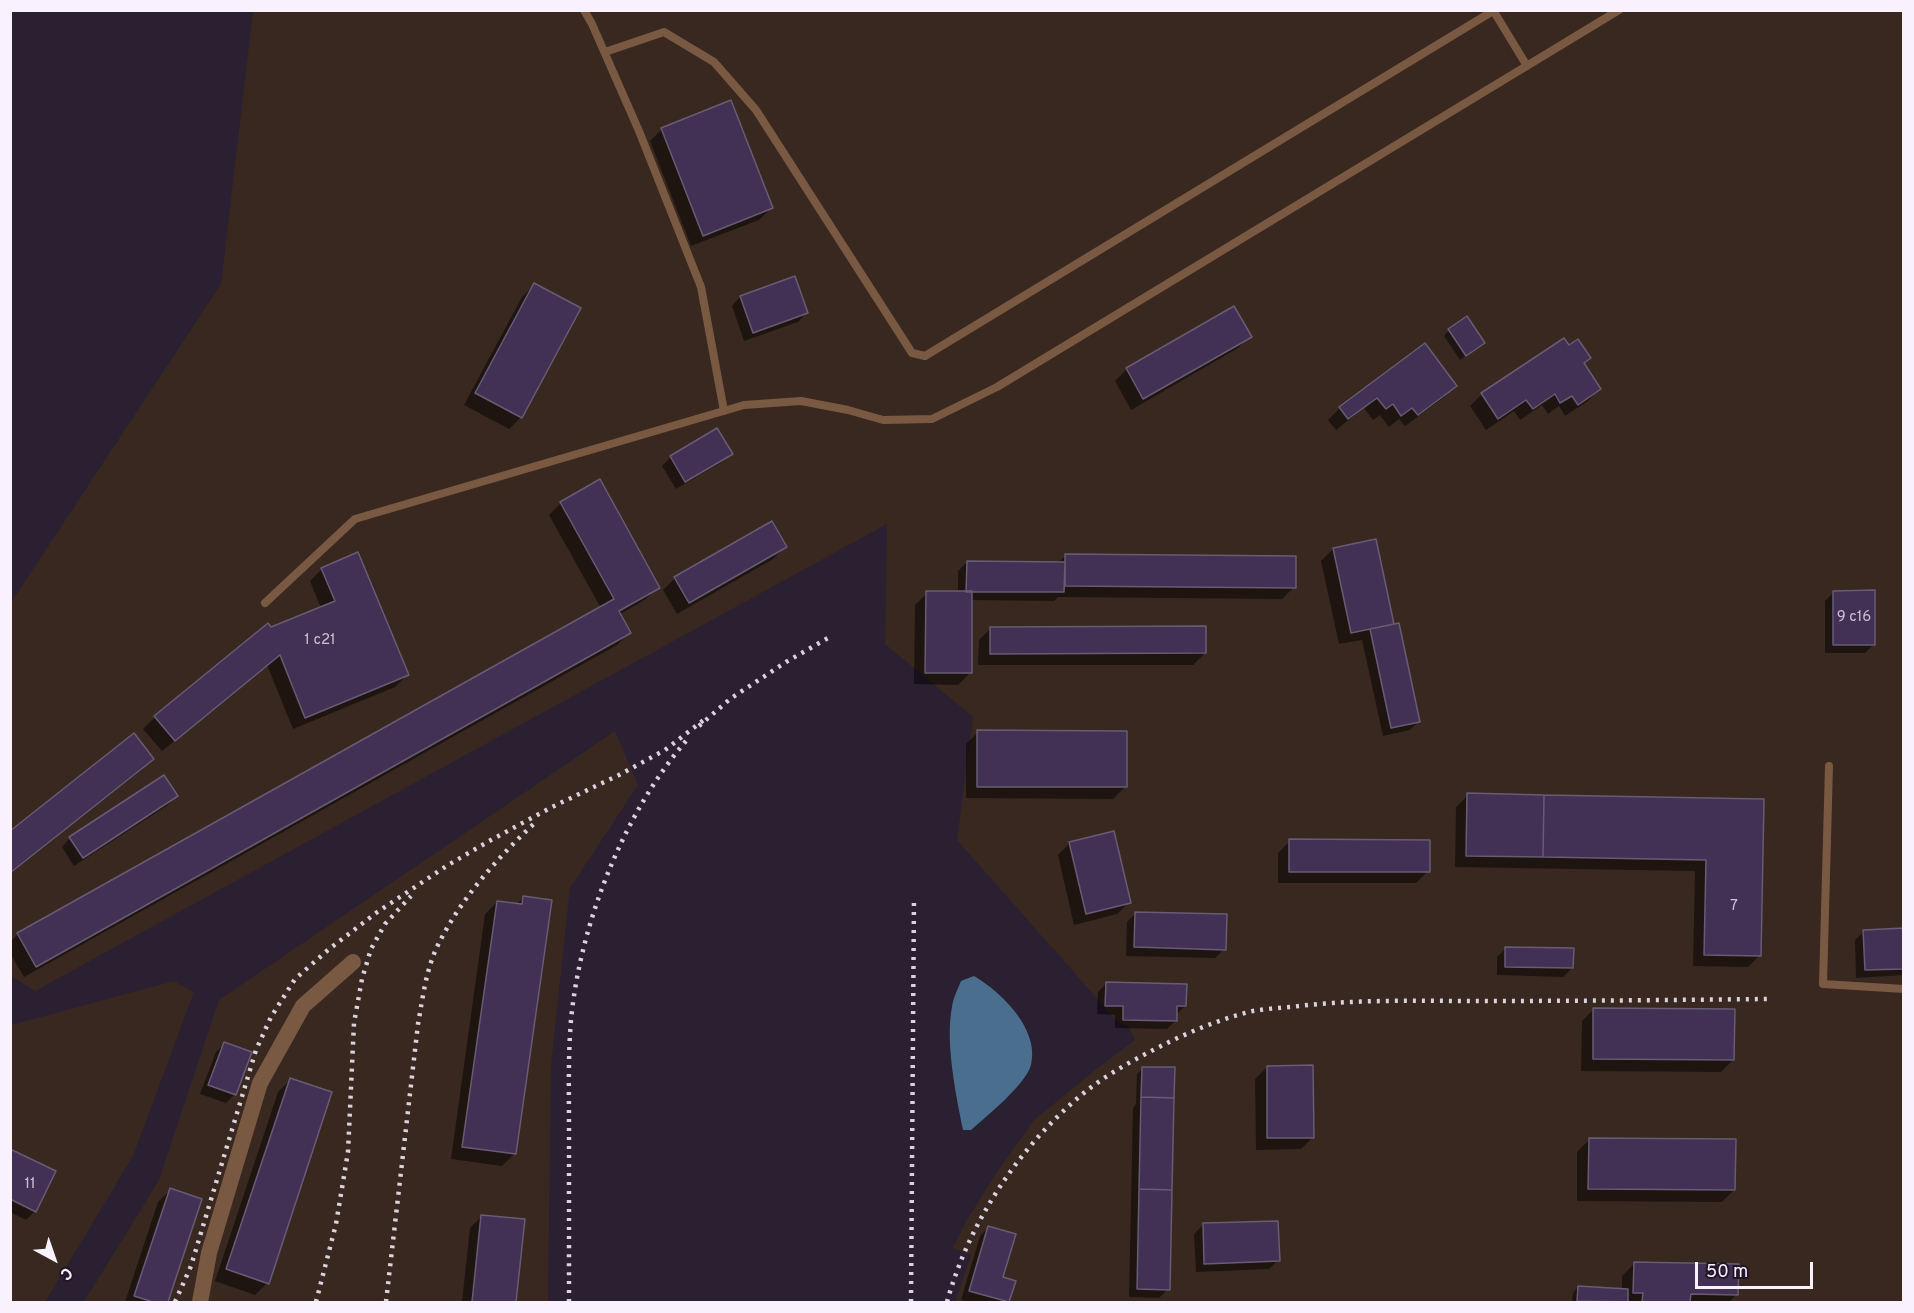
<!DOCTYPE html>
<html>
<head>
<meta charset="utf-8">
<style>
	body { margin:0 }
	#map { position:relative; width:1914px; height:1313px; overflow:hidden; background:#2b1f32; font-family:Overpass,sans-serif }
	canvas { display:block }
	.frame { position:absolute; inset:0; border:12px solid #f9f1fe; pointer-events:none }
	.north { position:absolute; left:24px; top:1229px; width:60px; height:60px; -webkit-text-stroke:4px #211628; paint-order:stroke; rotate:140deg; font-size:16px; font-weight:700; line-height:24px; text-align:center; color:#f9f1fe }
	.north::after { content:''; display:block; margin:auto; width:21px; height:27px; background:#f9f1fe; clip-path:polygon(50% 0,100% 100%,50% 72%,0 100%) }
	.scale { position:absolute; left:1695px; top:1262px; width:118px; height:27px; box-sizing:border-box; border:3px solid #f9f1fe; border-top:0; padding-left:8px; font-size:18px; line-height:21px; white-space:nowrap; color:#f9f1fe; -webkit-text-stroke:4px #211628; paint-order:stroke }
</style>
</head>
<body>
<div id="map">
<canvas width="1914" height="1313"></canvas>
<div class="frame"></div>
<div class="north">С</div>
<div class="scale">50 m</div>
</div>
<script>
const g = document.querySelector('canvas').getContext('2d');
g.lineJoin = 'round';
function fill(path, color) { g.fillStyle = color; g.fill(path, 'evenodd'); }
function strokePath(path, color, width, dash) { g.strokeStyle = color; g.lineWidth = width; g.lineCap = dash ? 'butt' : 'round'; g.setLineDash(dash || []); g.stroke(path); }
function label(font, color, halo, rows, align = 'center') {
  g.font = font + ' Overpass,sans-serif'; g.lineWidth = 4.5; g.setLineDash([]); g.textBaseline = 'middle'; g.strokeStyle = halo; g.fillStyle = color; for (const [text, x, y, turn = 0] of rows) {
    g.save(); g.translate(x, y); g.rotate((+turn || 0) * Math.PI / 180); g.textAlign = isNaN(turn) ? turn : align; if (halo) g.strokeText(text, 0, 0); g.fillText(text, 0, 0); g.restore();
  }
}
fill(new Path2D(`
	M 253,11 L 1903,11 L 1903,1302 L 955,1302 L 971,1255 L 953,1248 L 967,1220 L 996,1173 L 1034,1120 L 1095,1070 L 1135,1040 L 1128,1026 L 1116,1020 L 957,840 L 973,717 L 885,644 L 887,524 L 35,991 L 11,976 L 10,604 L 221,284 Z
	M 615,731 L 638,785 L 570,888 L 551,1065 L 548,1302 L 84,1302 L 159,1180 L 219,1000 Z
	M 174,981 L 194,992 L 133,1156 L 45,1302 L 11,1302 L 11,1025 Z`), '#39281f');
fill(new Path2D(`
	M 974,976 C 1001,992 1040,1029 1031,1065 C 1026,1084 987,1116 971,1130 L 963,1130 C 956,1095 945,1042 952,1007 C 953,998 958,989 961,981 Z`), '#4a6f8e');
fill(new Path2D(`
	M 662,129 L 771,208 L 759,220 L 691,246 L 650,141 Z
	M 534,285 L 521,417 L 509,429 L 464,405 L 522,297 Z
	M 740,297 L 806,313 L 798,322 L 744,341 L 732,306 Z
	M 1234,308 L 1250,336 L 1238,348 L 1131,410 L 1115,381 L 1127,369 Z
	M 1449,330 L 1483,343 L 1460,360 L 1444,336 Z
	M 1425,345 L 1455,386 L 1443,398 L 1405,426 L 1399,419 L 1389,427 L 1380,415 L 1373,420 L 1364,408 L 1336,430 L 1328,420 L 1340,408 Z
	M 1583,364 L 1599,389 L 1588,401 L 1565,416 L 1559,406 L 1548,414 L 1542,405 L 1520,420 L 1514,411 L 1486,430 L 1470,406 L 1482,394 Z
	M 731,453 L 722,462 L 676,489 L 662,466 L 671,457 Z
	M 561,503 L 658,587 L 646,599 L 619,615 L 629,633 L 617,645 L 24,977 L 10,953 L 10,942 L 18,934 L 601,608 L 549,515 Z
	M 1375,540 L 1393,626 L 1418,722 L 1410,730 L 1383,736 L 1362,640 L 1339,644 L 1321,561 L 1333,549 Z
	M 785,547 L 773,559 L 677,614 L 663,590 L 675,578 Z
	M 1065,556 L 1294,587 L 1282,599 L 1058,597 L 1054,601 L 971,600 L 970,673 L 958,685 L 914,684 L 915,605 L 927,593 L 958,593 L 958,571 L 967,562 L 1058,563 Z
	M 322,569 L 407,675 L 395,687 L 293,729 L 267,665 L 162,751 L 143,729 L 155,717 L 271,629 L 321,608 L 310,581 Z
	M 1834,592 L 1874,644 L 1865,653 L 1825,653 L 1825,601 Z
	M 991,628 L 1205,653 L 1193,665 L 978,665 L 979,640 Z
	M 978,732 L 1125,787 L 1113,799 L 966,798 L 966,744 Z
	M 152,759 L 140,771 L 10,874 L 10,833 Z
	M 1468,795 L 1763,800 L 1760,955 L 1748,967 L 1693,966 L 1695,871 L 1455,867 L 1456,807 Z
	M 176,796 L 168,805 L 74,866 L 62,847 L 70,838 Z
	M 1290,841 L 1428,871 L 1416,883 L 1278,883 L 1278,853 Z
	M 1070,843 L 1129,902 L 1117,914 L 1074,925 L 1058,855 Z
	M 524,897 L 514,1154 L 502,1166 L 451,1159 L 485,914 L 497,902 L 516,905 Z
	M 1136,913 L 1224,949 L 1215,958 L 1126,956 L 1127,922 Z
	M 1904,930 L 1904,975 L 1856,978 L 1855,940 L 1864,931 Z
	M 1506,948 L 1572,968 L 1563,977 L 1497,975 L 1497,957 Z
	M 1106,984 L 1185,1006 L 1176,1015 L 1176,1020 L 1167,1029 L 1115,1028 L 1115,1015 L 1097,1014 L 1098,992 Z
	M 1594,1009 L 1733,1060 L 1721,1072 L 1581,1071 L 1582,1021 Z
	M 225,1043 L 235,1094 L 226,1103 L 200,1094 L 216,1052 Z
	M 1267,1067 L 1313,1137 L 1301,1149 L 1256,1150 L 1255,1079 Z
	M 1143,1068 L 1168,1289 L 1159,1298 L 1129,1297 L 1133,1108 L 1136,1104 L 1137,1074 Z
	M 290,1080 L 267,1283 L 255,1295 L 215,1281 L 278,1092 Z
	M 1589,1140 L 1734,1190 L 1722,1202 L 1577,1201 L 1577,1152 Z
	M 10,1151 L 35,1211 L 26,1220 L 10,1212 Z
	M 170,1190 L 200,1200 L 167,1302 L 125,1302 L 158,1202 Z
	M 482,1216 L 523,1221 L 514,1302 L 462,1302 L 470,1228 Z
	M 1203,1225 L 1278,1260 L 1269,1269 L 1196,1272 L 1194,1234 Z
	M 988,1228 L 1002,1278 L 1014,1282 L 1008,1302 L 969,1302 L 961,1300 L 980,1236 Z
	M 1634,1264 L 1736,1295 L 1729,1302 L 1572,1302 L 1573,1293 L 1578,1287 L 1622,1290 L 1622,1276 Z`), '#0007');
const building = new Path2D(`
	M 731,100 L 773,208 L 703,236 L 661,128 Z
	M 795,276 L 808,313 L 753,333 L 740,296 Z
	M 534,283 L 581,308 L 522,418 L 475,393 Z
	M 1234,306 L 1252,337 L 1143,399 L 1126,368 Z
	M 1467,316 L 1485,343 L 1466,356 L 1448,329 Z
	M 1564,338 L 1569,345 L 1578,339 L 1591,358 L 1584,363 L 1601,389 L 1578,405 L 1572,396 L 1560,403 L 1555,394 L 1533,409 L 1526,400 L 1498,419 L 1481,393 Z
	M 1425,343 L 1457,386 L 1418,415 L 1412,408 L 1401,416 L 1393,404 L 1386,409 L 1377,398 L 1348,419 L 1339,407 Z
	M 717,428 L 733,454 L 685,482 L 670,456 Z
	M 600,479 L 660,588 L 619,611 L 631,633 L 36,967 L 17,933 L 614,599 L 560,502 Z
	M 772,521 L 787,547 L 689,603 L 674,577 Z
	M 1376,539 L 1394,624 L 1351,633 L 1333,548 Z
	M 358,552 L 409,675 L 305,718 L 280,655 L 175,741 L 154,716 L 268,623 L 271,627 L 335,601 L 321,568 Z
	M 1065,554 L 1296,556 L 1296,588 L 1065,586 Z
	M 967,561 L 1065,562 L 1064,592 L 966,592 Z
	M 1875,590 L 1875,645 L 1833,645 L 1833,591 Z
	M 926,591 L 972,591 L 972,673 L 925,673 Z
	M 1399,623 L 1420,722 L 1391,728 L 1370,629 Z
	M 1206,626 L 1206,653 L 990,654 L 990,627 Z
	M 977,730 L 1127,731 L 1127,787 L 977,787 Z
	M 134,733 L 154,759 L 10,873 L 10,831 Z
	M 164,775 L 178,796 L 83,858 L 69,837 Z
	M 1467,793 L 1544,795 L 1543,857 L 1466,856 Z
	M 1544,795 L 1764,799 L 1761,956 L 1704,955 L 1706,860 L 1543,857 Z
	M 1114,831 L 1131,903 L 1086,914 L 1069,842 Z
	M 1289,839 L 1430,840 L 1430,872 L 1289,872 Z
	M 523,896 L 552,900 L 516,1154 L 462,1147 L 497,901 L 522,904 Z
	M 1135,912 L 1227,914 L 1226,950 L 1134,947 Z
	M 1904,928 L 1904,969 L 1865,970 L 1863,930 Z
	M 1505,947 L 1574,948 L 1573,968 L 1505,967 Z
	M 1106,982 L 1187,984 L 1186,1006 L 1177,1006 L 1177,1021 L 1123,1020 L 1123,1006 L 1105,1006 Z
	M 1593,1008 L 1735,1009 L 1734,1060 L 1593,1059 Z
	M 224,1042 L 252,1052 L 236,1095 L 208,1085 Z
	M 1313,1065 L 1314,1138 L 1267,1138 L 1267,1066 Z
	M 1142,1067 L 1175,1067 L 1174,1098 L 1141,1097 Z
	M 290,1078 L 332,1092 L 269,1284 L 226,1269 Z
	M 1141,1097 L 1174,1098 L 1172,1190 L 1139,1189 Z
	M 1589,1138 L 1736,1139 L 1735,1190 L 1588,1189 Z
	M 10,1149 L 56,1171 L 36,1212 L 10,1199 Z
	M 170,1188 L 202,1199 L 168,1302 L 153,1302 L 134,1296 Z
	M 1139,1189 L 1172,1190 L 1170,1290 L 1137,1289 Z
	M 481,1215 L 525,1219 L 516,1302 L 472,1302 Z
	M 1278,1221 L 1280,1261 L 1204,1264 L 1203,1223 Z
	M 988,1226 L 1016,1234 L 1003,1277 L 1016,1281 L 1009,1302 L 969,1291 Z
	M 1634,1262 L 1739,1264 L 1738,1295 L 1691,1294 L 1690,1302 L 1642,1302 L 1643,1293 L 1633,1293 Z
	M 1578,1286 L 1628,1289 L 1628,1302 L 1577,1301 Z`);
fill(building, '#433155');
strokePath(building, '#675c73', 1.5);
strokePath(new Path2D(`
	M 584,10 L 592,24 L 639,131 L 701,287 L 724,411
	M 1493,10 L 1527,66
	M 605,52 L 664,32 L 714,62 L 756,110 L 912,353 L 925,356 L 1493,11
	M 265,603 L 355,519 L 744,405 L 801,401 L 848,410 L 883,420 L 932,419 L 997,387 L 1619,10
	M 1829,766 L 1823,984 L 1904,989`), '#7a5942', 8);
strokePath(new Path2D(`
	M 200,1302 L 209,1253 L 260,1083 L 303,1006 L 353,962`), '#7a5942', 16);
strokePath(new Path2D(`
	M 699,726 L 730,699 L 786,662 L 828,638
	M 175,1302 L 191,1266 L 256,1050 L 271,1017 L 295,979 L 328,950 L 376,913 L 448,865 L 491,840 L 552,807 L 619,775 L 665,750 L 705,719
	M 316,1302 L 336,1224 L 348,1152 L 354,1023 L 362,979 L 371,949 L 385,924 L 411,896
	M 386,1302 L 418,1024 C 423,997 426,968 439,943 C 462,897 499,856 537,821
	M 569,1302 C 569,1245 569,1187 569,1129 C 569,1093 568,1056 571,1020 C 580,925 623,814 686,741
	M 911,1302 L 914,897
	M 947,1302 C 969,1222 1020,1145 1085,1092 C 1110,1072 1139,1057 1167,1043 C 1194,1030 1223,1018 1253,1011 C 1265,1009 1278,1008 1291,1007 C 1353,999 1416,1001 1478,1001 C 1575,1001 1671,1000 1767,999`), '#dbd2e0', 4.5, [3, 6]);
label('15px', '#ccc1d4', null, [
	["9 с16",1854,618],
	["1 с21",320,641],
	["7",1734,907],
	["11",30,1185]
]);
</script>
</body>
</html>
